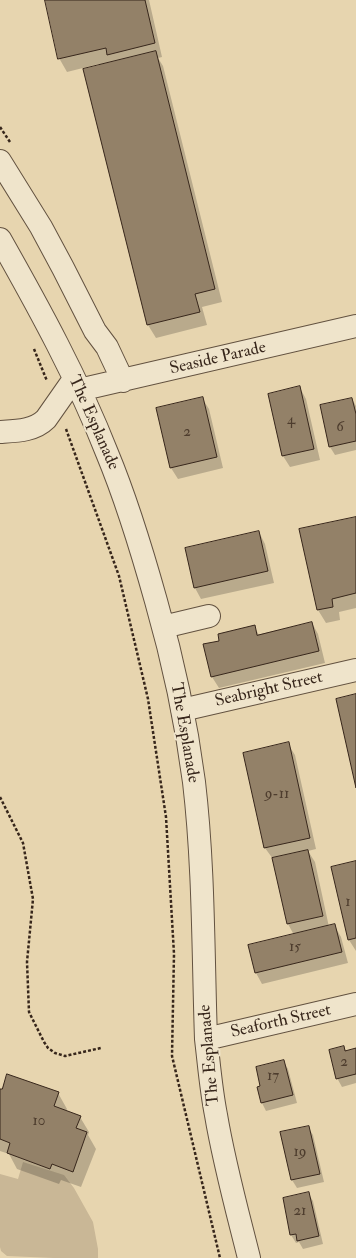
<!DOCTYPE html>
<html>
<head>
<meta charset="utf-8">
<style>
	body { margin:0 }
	canvas { display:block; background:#e7d5af }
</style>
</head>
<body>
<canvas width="356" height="1258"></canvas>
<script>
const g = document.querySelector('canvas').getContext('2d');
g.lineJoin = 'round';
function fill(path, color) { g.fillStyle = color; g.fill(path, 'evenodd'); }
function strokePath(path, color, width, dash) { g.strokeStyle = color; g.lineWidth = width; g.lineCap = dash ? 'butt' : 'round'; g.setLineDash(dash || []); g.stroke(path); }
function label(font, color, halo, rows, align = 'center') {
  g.font = font + ' "IM FELL Double Pica",serif'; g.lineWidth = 4; g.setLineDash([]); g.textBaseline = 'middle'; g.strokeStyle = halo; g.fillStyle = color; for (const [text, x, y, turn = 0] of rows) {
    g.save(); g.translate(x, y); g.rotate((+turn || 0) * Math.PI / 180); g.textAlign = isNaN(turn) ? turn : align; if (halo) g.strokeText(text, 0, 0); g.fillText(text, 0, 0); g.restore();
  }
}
fill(new Path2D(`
	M 23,1162 L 64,1175 L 74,1188 L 93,1222 L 98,1249 L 98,1258 L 54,1258 L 7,1256 L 1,1251 L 0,1247 L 0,1174 L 18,1179 Z`), '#c9b796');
fill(new Path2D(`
	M 46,0 L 149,0 L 162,57 L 158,58 L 163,66 L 222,302 L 202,307 L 207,325 L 156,338 L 148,325 L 99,64 L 67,72 L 59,58 Z
	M 300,388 L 306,399 L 320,460 L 290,467 L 283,456 L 269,394 Z
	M 202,398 L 209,409 L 223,468 L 178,479 L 171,468 L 157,409 Z
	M 352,399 L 356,406 L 356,450 L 335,455 L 330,447 L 321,406 Z
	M 356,518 L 356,608 L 339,612 L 340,620 L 326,623 L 318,610 Z
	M 259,532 L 265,544 L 274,583 L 201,599 L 195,588 Z
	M 312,623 L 318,634 L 325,663 L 219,688 L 212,677 L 220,641 L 254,626 L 259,635 Z
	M 288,744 L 295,755 L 316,849 L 308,851 L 315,862 L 329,927 L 334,925 L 341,937 L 348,963 L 262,984 L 256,973 L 294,935 L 288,924 L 273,859 L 265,848 L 244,754 Z
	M 356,862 L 356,951 L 349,940 L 332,868 Z
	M 344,1047 L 347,1052 L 356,1049 L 356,1083 L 342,1087 L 337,1078 Z
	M 283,1061 L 288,1069 L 297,1103 L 266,1111 L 262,1103 L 262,1087 Z
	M 0,1090 L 58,1093 L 67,1109 L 66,1111 L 80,1117 L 89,1132 L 88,1135 L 96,1149 L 81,1187 L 61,1180 L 59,1184 L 17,1169 L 9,1154 L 0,1151 Z
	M 308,1127 L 313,1135 L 324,1182 L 297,1188 L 292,1180 Z
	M 308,1193 L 313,1201 L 323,1244 L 303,1249 L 299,1242 L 296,1243 L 291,1235 L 284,1199 Z`), '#0003');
const building = new Path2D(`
	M 45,0 L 145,0 L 155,43 L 107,55 L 106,48 L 58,59 Z
	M 156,51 L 215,289 L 195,294 L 200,312 L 147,325 L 83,69 Z
	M 300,386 L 314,449 L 282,456 L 268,394 Z
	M 203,397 L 217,457 L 170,468 L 156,408 Z
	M 352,398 L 356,414 L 356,441 L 329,447 L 320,405 Z
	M 356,517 L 356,593 L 332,599 L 333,607 L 317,610 L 299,529 Z
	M 259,531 L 268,571 L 194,588 L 185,548 Z
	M 312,622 L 319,651 L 211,677 L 203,644 L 219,641 L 218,634 L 255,625 L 257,635 Z
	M 356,694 L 356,788 L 336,699 Z
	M 289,742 L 310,838 L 264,848 L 243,753 Z
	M 308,850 L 323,916 L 287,924 L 272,858 Z
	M 356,861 L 356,938 L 348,940 L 331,867 Z
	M 335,924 L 342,952 L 255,973 L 248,945 Z
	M 344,1046 L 345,1051 L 356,1048 L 356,1074 L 336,1079 L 329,1050 Z
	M 284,1060 L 293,1095 L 261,1103 L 257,1087 L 260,1086 L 256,1067 Z
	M 7,1074 L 59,1092 L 54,1106 L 81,1116 L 76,1128 L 87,1132 L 73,1172 L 52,1164 L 50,1169 L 7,1153 L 10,1143 L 0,1139 L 0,1089 L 2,1089 Z
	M 309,1126 L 320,1174 L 291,1180 L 280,1132 Z
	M 309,1192 L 319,1236 L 297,1241 L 296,1234 L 290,1235 L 283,1198 Z`);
fill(building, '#938168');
strokePath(building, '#37261b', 1);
const minor = new Path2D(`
	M 0,161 L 41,227 L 63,268 L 95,331 L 107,347 L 123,381
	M 0,239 C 39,308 78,379 107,453 C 127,501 142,551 156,601 C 173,660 186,721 194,782 C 204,867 203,953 206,1039 C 209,1064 211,1090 216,1115 C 224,1163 237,1210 249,1258
	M 79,390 L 356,326
	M 0,432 C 16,431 34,431 46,419 L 74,379
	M 163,627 L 209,616
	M 182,710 L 356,670
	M 206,1039 L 356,1004`);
strokePath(minor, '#635240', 24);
strokePath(new Path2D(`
	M 0,127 L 10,142
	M 34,349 L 47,381
	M 66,429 L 119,576 L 148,699 L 166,817 L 174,954 L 172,1056 L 220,1258
	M 0,797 L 23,843 L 33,899 L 27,962 L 29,1012 L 44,1042 L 48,1048 L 55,1053 L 65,1056 L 101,1048`), '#37261b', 2.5, [3, 2]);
strokePath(minor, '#efe4cb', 22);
label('15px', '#4e3d2e', null, [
	["4",291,421],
	["6",340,428],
	["2",187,433],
	["9-11",277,795],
	["1",348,903],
	["15",295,948],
	["2",344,1063],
	["17",273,1077],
	["10",39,1122],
	["19",300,1153],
	["21",300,1212]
]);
label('17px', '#37261b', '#efe4cb', [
	["Seaside Parade",218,359,-13],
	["The Esplanade",93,423,66],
	["Seabright Street",269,690,-13],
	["The Esplanade",184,733,80],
	["Seaforth Street",281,1022,-13],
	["The Esplanade",210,1055,-95]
]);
</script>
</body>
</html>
